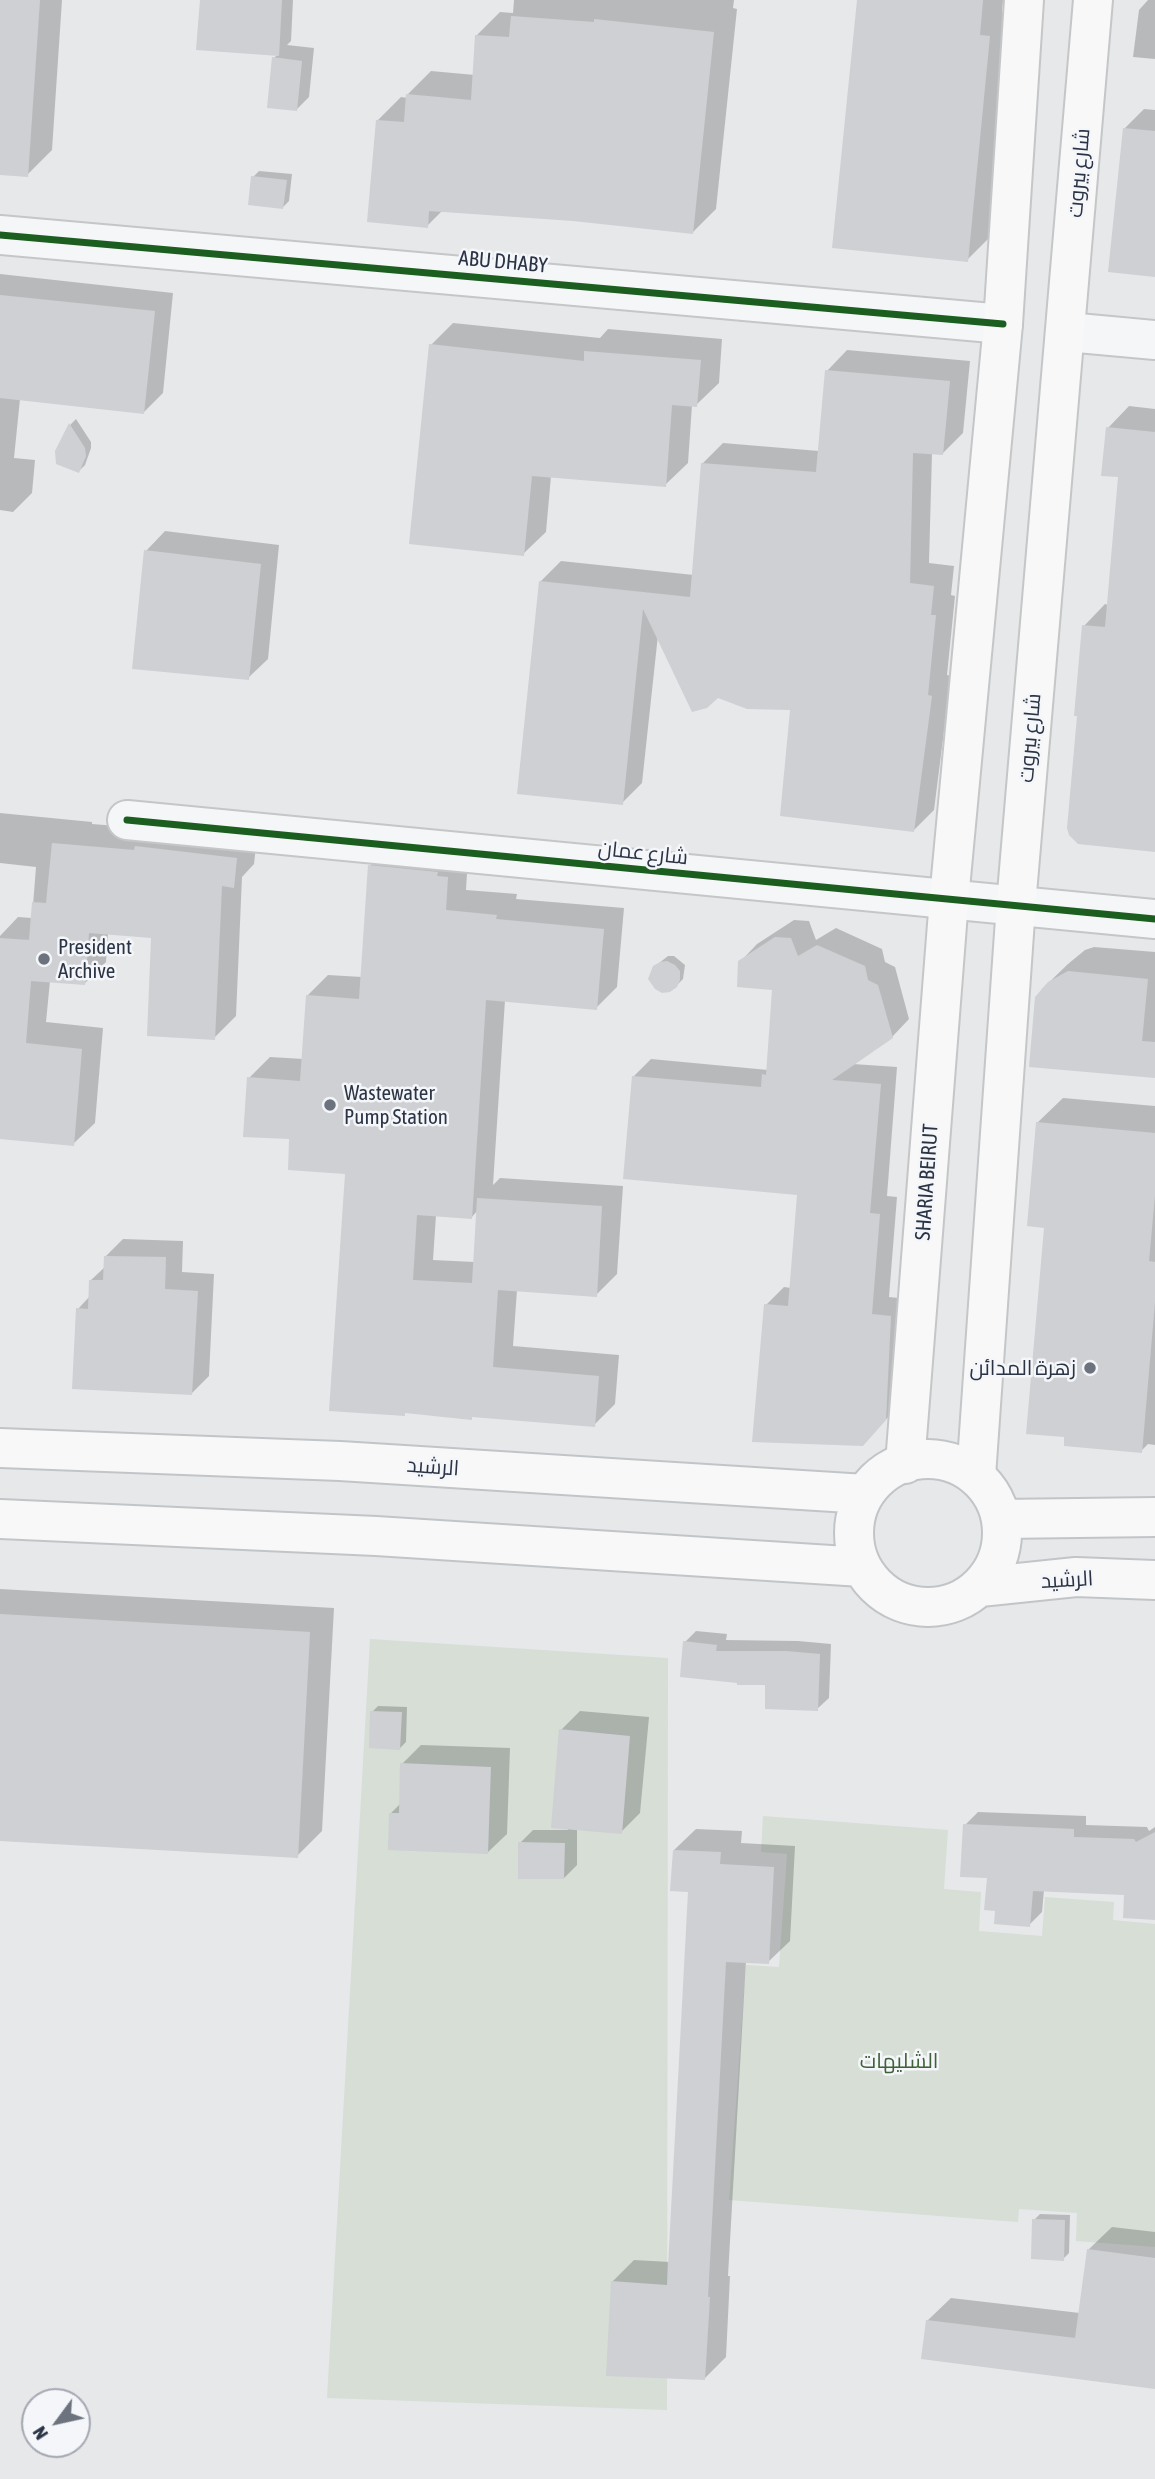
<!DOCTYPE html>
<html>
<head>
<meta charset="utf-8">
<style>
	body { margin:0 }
	#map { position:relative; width:1155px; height:2479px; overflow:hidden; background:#e6e8ea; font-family:"Asap Condensed",sans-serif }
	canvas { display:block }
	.north { position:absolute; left:21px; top:2388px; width:70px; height:70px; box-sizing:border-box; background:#f4f6f9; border:2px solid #a4a8b1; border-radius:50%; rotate:237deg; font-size:19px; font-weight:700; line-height:28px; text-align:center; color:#2b3445 }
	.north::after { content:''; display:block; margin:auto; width:24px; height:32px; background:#6c737f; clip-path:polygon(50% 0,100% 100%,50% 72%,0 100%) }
</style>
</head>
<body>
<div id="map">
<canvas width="1155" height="2479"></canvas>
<div class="north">N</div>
</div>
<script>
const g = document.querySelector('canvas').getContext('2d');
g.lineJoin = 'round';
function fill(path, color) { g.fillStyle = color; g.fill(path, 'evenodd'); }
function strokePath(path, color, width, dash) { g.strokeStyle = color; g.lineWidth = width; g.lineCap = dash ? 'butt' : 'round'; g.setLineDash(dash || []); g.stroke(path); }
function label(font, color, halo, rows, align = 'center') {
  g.font = font + ' "Asap Condensed",Cairo,sans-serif'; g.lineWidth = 5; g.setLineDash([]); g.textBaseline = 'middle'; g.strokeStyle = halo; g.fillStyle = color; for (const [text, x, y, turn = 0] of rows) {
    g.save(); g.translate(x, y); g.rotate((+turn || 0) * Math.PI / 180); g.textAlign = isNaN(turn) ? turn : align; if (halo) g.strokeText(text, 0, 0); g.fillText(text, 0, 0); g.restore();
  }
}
fill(new Path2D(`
	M 370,1639 L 668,1658 L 667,2410 L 327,2398 Z
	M 763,1816 L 948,1830 L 944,1889 L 981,1892 L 979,1931 L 1042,1936 L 1045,1897 L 1114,1902 L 1113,1920 L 1155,1924 L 1155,2247 L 1076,2241 L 1077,2213 L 1019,2209 L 1018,2222 L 729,2200 L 746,1965 L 779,1967 L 787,1854 L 761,1852 Z`), '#d6ded6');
fill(new Path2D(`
	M 0,0 L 62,0 L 52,150 L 27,175 L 0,173 Z
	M 201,0 L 293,0 L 291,41 L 287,45 L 314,48 L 309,97 L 296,110 L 274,58 L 278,54 Z
	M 514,0 L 734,0 L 733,8 L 737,9 L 716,209 L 693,232 L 573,219 L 443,210 L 427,226 L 378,120 L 401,97 L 408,98 L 408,94 L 431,71 L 475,75 L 477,35 L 500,12 L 513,13 Z
	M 858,0 L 1003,0 L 1002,12 L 1012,13 L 990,237 L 967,260 Z
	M 1148,0 L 1155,0 L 1155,59 L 1133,57 L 1139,10 Z
	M 1144,109 L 1155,110 L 1155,275 L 1125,128 Z
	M 259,171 L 292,174 L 289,201 L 283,207 L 253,177 Z
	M 0,274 L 173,293 L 163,393 L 143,413 L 20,399 L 14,458 L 35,460 L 32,493 L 13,512 L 0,510 Z
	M 453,323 L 600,338 L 608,329 L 722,339 L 719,383 L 696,405 L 692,405 L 688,463 L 665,485 L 551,476 L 546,532 L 523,554 L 431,345 Z
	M 847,350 L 970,361 L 963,433 L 942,454 L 932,453 L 929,563 L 954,566 L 951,595 L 955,596 L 947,675 L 951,676 L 934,810 L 914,830 L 792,709 L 658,635 L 642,783 L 622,803 L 540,582 L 561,561 L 694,575 L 702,464 L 723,443 L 819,451 L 827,371 Z
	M 1129,406 L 1155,409 L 1155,850 L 1084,626 L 1105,604 L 1108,605 L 1120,476 L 1108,428 Z
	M 76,419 L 91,442 L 91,448 L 85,465 L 79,471 L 57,451 L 71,424 Z
	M 165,531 L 279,545 L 268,659 L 248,678 L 146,551 Z
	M 0,813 L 92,822 L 92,824 L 257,837 L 254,864 L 242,877 L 236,1016 L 214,1038 L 153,936 L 108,933 L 106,962 L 85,983 L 50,981 L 46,1022 L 103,1028 L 95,1123 L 73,1144 L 0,1138 L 0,936 L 18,917 L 32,918 L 36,867 L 0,863 Z
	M 391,845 L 468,856 L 466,890 L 517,894 L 516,899 L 624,908 L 617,987 L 596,1008 L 505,1000 L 493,1185 L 500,1178 L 623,1186 L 617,1274 L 596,1295 L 517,1290 L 513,1346 L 619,1355 L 615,1404 L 594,1425 L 474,1415 L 471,1418 L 407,1412 L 404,1414 L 347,1172 L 291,1138 L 249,1078 L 270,1057 L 304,1059 L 307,996 L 328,975 L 362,977 L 370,866 ZM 478,1210 L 475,1262 L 433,1260 L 436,1215 L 471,1218 Z
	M 794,920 L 809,921 L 816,940 L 836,928 L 882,949 L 885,962 L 895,967 L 909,1019 L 892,1037 L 853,1064 L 897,1067 L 887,1196 L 897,1197 L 889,1297 L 908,1299 L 903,1401 L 880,1426 L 766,1305 L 784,1287 L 791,1288 L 799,1194 L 633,1077 L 651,1059 L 768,1070 L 774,988 L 740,962 L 757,944 Z
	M 1094,947 L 1155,952 L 1155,1077 L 1041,990 L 1068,964 L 1085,950 Z
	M 668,956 L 674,956 L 685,965 L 683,979 L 676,986 L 654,967 Z
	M 1063,1098 L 1155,1106 L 1155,1445 L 1148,1444 L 1141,1451 L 1046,1226 L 1037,1123 Z
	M 123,1239 L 183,1241 L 182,1272 L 214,1274 L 209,1376 L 191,1394 L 78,1309 L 90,1296 L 91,1280 L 106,1266 L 106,1256 Z
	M 0,1589 L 334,1608 L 322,1831 L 297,1856 L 0,1839 Z
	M 696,1631 L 727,1634 L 726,1640 L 798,1641 L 831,1644 L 829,1698 L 817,1709 L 685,1642 Z
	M 378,1706 L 407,1707 L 406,1742 L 400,1748 L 372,1712 Z
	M 580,1711 L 649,1717 L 640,1813 L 621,1832 L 577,1828 L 577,1865 L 564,1878 L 520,1843 L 533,1830 L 568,1830 L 561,1730 Z
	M 421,1745 L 510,1748 L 507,1834 L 487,1853 L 391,1813 L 401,1803 L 402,1764 Z
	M 978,1812 L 1086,1816 L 1086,1825 L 1147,1827 L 1149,1831 L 1155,1827 L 1155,1918 L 1126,1894 L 1044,1890 L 1042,1912 L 1029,1925 L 997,1910 L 989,1877 L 965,1825 Z
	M 696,1829 L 742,1831 L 741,1843 L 795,1846 L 790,1941 L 768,1962 L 746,1961 L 728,2276 L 730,2276 L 726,2357 L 705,2378 L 612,2282 L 634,2260 L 670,2262 L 690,1890 L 674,1850 Z
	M 1040,2214 L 1070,2215 L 1069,2253 L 1063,2259 L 1034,2220 Z
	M 1112,2227 L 1155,2232 L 1155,2387 L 927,2321 L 951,2298 L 1080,2313 L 1088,2250 Z`), '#0003');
fill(new Path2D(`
	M 0,0 L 40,0 L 28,177 L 0,175 Z
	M 200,0 L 282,0 L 279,56 L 196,50 Z
	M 857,0 L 983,0 L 980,35 L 990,36 L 968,262 L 832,248 Z
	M 511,16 L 594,22 L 594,19 L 714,32 L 693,234 L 573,221 L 429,211 L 428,228 L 367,222 L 376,120 L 404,122 L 406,94 L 471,100 L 475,35 L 509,37 Z
	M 272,57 L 302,61 L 297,111 L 267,108 Z
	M 1123,128 L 1155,131 L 1155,277 L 1108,272 Z
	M 251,176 L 287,180 L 283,209 L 248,205 Z
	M 0,295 L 155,311 L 144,414 L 0,398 Z
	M 429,344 L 584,361 L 584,351 L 701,360 L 697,407 L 672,405 L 666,487 L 532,476 L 524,556 L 409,544 Z
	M 825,370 L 950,381 L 943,455 L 913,453 L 910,583 L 934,586 L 931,615 L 936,615 L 928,695 L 932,696 L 914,832 L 780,816 L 790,710 L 747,709 L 718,698 L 707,708 L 692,712 L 643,609 L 623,805 L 517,794 L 539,581 L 690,597 L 701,463 L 816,472 Z
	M 69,423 L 85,448 L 86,456 L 79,473 L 56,464 L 55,451 Z
	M 1106,427 L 1155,432 L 1155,852 L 1078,844 L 1069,835 L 1067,828 L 1077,716 L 1074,716 L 1082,625 L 1105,627 L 1118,477 L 1101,476 Z
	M 144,550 L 261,564 L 249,680 L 132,669 Z
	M 52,843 L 134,850 L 135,846 L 237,858 L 234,888 L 222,886 L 215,1040 L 147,1036 L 151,938 L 89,933 L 85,985 L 31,981 L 26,1043 L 82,1049 L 74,1146 L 0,1139 L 0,938 L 29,940 L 32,902 L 46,903 Z
	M 368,865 L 438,872 L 437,876 L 448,877 L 446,910 L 497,915 L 496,919 L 604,929 L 597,1010 L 486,1000 L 472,1219 L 417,1215 L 413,1280 L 472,1283 L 477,1198 L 602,1206 L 597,1297 L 498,1290 L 493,1367 L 599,1376 L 595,1427 L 472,1417 L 472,1420 L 405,1413 L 405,1416 L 329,1411 L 345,1174 L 288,1170 L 289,1139 L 243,1137 L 247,1077 L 300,1081 L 306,995 L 359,999 Z
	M 775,937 L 791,938 L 798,956 L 817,945 L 865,966 L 868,980 L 878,985 L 893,1038 L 832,1080 L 881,1084 L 870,1213 L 880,1214 L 872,1314 L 891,1316 L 886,1420 L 863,1446 L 752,1442 L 764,1304 L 788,1306 L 797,1195 L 623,1179 L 632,1076 L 761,1087 L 762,1074 L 766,1075 L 772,990 L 737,987 L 738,961 Z
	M 667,961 L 675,965 L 680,971 L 680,980 L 677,987 L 670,992 L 662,993 L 655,989 L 648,979 L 653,966 L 660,962 Z
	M 1068,971 L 1148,979 L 1142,1041 L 1155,1042 L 1155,1078 L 1029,1067 L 1035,997 L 1048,982 Z
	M 1036,1122 L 1155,1133 L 1155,1195 L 1149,1261 L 1155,1262 L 1155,1302 L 1142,1453 L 1064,1446 L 1064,1437 L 1026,1434 L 1044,1228 L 1027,1226 Z
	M 104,1256 L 166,1257 L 165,1289 L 198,1291 L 192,1395 L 72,1389 L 76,1308 L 88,1309 L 89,1280 L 103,1280 Z
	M 0,1614 L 310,1632 L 298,1858 L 0,1841 Z
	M 683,1641 L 717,1645 L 716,1651 L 786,1651 L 820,1654 L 818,1711 L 765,1709 L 765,1685 L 737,1685 L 737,1683 L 680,1677 Z
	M 370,1711 L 402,1712 L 400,1750 L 369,1748 Z
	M 559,1729 L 630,1736 L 622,1834 L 551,1828 Z
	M 400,1763 L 491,1767 L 488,1854 L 388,1850 L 389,1813 L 399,1813 Z
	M 963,1824 L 1074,1829 L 1074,1837 L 1134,1839 L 1136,1842 L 1155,1832 L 1155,1920 L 1123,1918 L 1124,1895 L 1033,1891 L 1030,1927 L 994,1924 L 995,1911 L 984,1910 L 987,1878 L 960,1877 Z
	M 518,1842 L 565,1843 L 564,1879 L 518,1879 Z
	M 673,1850 L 721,1852 L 720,1864 L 774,1867 L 769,1964 L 726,1962 L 708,2297 L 710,2297 L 705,2380 L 606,2376 L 611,2281 L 667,2285 L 688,1892 L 670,1891 Z
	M 1032,2219 L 1065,2220 L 1064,2261 L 1031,2259 Z
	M 1087,2249 L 1155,2258 L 1155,2389 L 921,2359 L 926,2320 L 1075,2338 Z`), '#ced0d3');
const minor = new Path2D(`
	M 0,235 L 1003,324
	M 1067,332 L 1155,340
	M 127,820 L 1155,919`);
const secondary = new Path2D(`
	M 905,1464 L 949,899 L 1003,324 L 1024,0
	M 976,1476 L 1016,905 L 1093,0`);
const primary = new Path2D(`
	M 0,1448 L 340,1461 L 865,1494
	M854 1533a74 74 0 1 1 148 0a74 74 0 1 1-148 0Z
	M 0,1519 L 376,1536 L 862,1567
	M 1001,1519 L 1155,1517
	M 980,1587 L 1076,1577 L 1155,1580`);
strokePath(minor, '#c4c6c8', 42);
strokePath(secondary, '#c4c6c8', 42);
strokePath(primary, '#c2c5c8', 42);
strokePath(minor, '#f5f6f7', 38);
strokePath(secondary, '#f8f8f8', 38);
strokePath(primary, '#f8f8f8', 38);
strokePath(new Path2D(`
	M 0,235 L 1003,324
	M 127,820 L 1155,919`), '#1b5e20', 7);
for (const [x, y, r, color] of [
	[44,959,7,"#6c737f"],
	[330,1105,7,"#6c737f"],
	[1090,1368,7,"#6c737f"]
]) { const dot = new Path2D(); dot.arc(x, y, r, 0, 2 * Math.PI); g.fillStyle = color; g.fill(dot); strokePath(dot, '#f4f6f9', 2.5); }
label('21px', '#2b3445', '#f4f6f9', [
	["شارع بيروت",1079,173,-85],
	["ABU DHABY",503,262,5],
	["شارع بيروت",1030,738,-85],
	["شارع عمان",643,853,6],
	["SHARIA BEIRUT",927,1182,-86],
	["الرشيد",433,1467,4],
	["الرشيد",1067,1580,-3]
]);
label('21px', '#2b3445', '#f4f6f9', [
	["President",58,947],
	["Archive",58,971],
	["Wastewater",344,1093],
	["Pump Station",344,1117],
	["زهرة المدائن",1076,1368,"right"]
], 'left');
label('21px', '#3f6138', '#f4f6f9', [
	["الشليهات",899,2061]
]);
</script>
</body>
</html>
